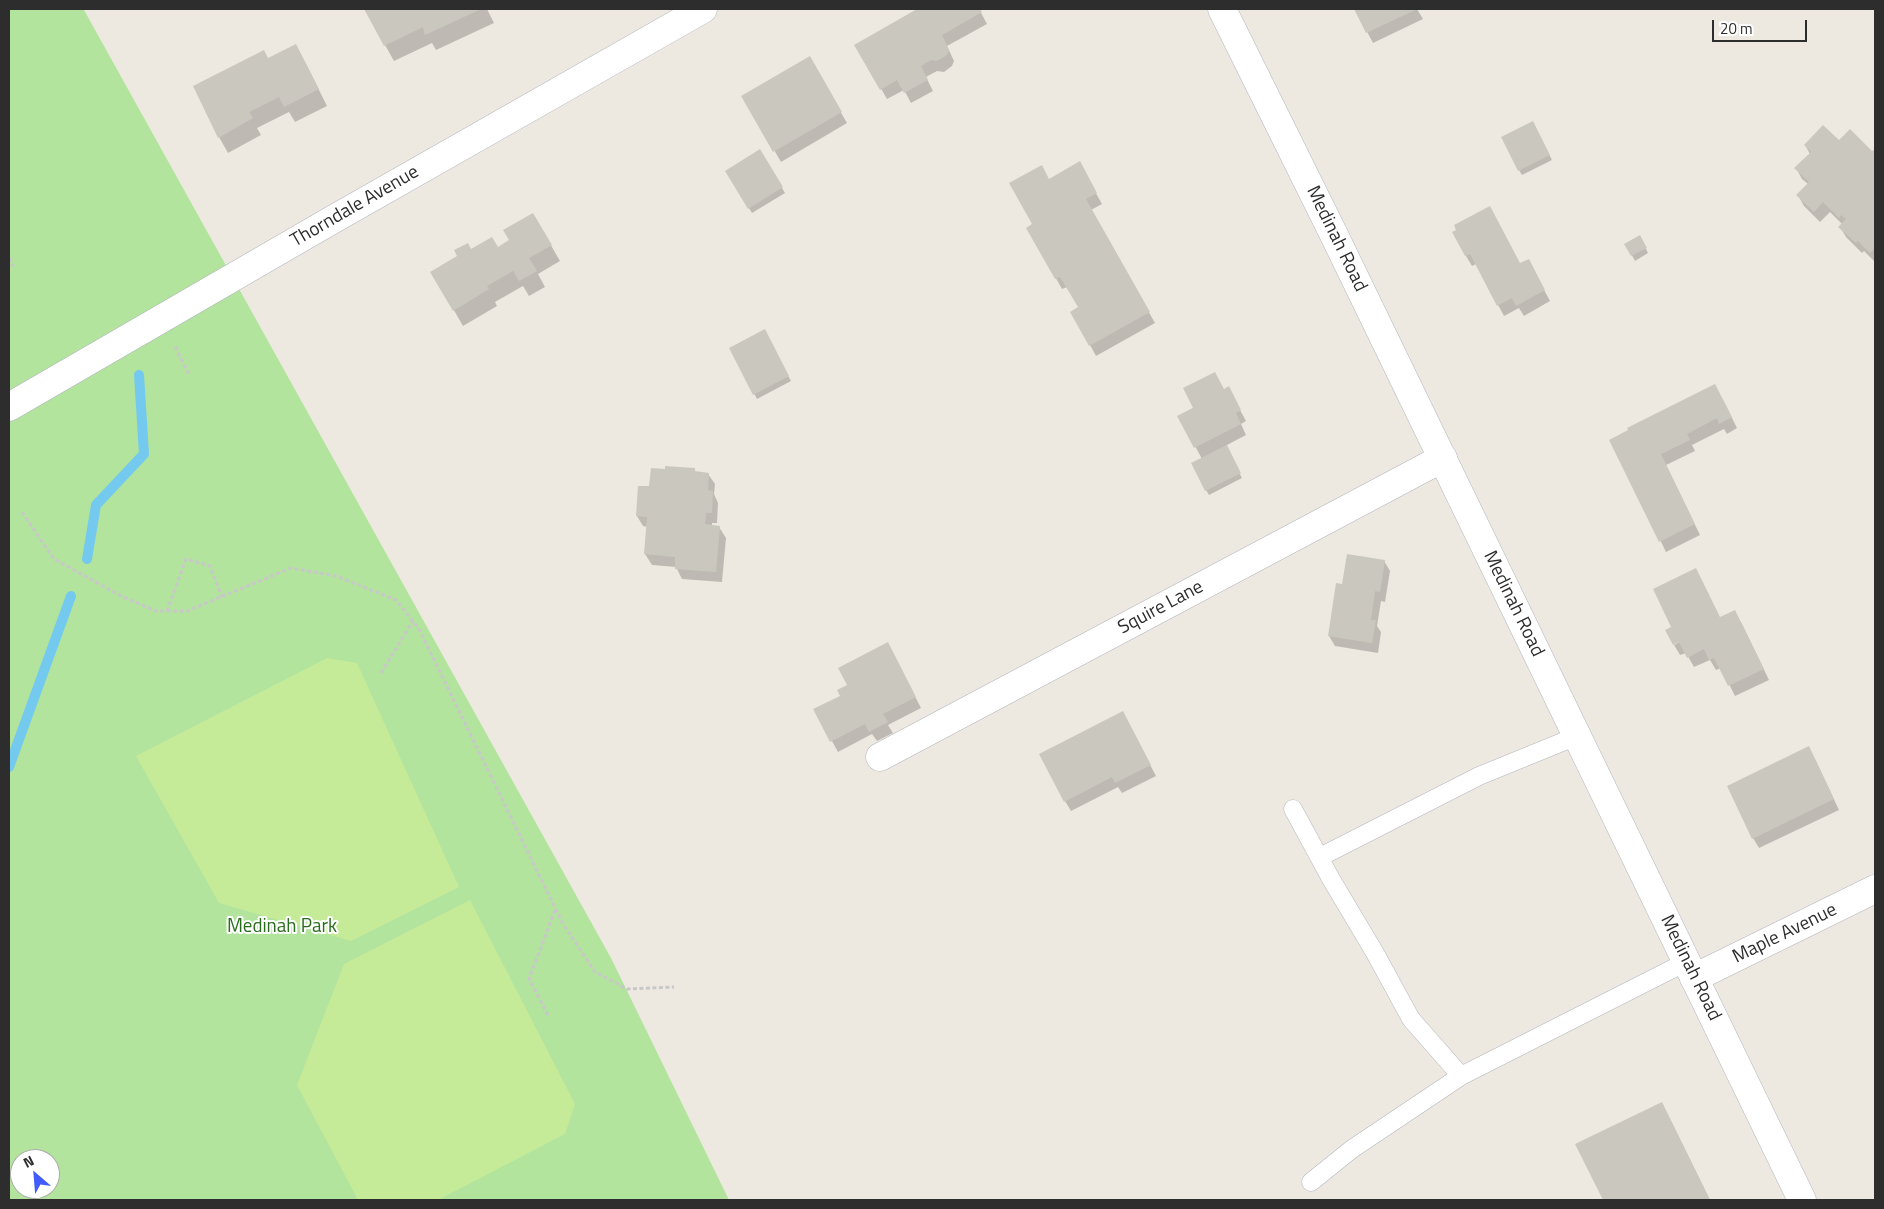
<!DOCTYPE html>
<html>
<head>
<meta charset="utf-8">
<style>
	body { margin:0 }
	#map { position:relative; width:1884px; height:1209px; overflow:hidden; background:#eee9e0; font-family:"Titillium Web",sans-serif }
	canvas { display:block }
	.frame { position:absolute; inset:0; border:10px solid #2d2d2d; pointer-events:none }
	.north { position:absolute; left:10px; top:1149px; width:50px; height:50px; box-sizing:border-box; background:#fff; border:1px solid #ababab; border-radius:50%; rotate:333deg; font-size:14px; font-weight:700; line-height:20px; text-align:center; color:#2d2d2d }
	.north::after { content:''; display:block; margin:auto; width:18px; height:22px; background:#415cfa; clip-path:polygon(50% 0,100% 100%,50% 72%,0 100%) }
	.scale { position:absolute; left:1712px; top:20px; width:95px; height:22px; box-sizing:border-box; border:2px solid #2d2d2d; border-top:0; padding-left:6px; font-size:15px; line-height:18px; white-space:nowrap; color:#2d2d2d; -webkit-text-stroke:4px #fff; paint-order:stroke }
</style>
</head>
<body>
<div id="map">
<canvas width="1884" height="1209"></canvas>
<div class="frame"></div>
<div class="north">N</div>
<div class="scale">20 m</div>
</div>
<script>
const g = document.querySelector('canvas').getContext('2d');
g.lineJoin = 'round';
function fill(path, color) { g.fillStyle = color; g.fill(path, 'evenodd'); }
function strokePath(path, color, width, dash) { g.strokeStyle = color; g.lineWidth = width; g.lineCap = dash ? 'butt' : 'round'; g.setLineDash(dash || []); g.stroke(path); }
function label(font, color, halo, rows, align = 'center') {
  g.font = font + ' "Titillium Web",sans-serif'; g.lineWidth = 4; g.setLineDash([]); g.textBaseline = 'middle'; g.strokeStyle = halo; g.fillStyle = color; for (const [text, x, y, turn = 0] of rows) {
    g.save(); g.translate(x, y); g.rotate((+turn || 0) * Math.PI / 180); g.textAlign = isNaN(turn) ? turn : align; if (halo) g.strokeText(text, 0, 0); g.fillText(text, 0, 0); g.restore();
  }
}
fill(new Path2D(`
	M 9,9 L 85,9 L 84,10 L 611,958 L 729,1200 L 9,1200 ZM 20,1159 L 50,1159 L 50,1189 L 20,1189 Z`), '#b2e49d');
fill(new Path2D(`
	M 327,658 L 357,663 L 459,887 L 351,941 L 219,903 L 136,756 Z
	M 470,900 L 575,1104 L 565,1134 L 438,1200 L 358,1200 L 297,1085 L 344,964 Z`), '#c5eb99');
fill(new Path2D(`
	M 365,9 L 487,9 L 494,23 L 436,50 L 432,43 L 394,61 Z
	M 920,9 L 979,9 L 987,24 L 947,46 L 954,61 L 952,66 L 944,72 L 937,71 L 926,77 L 933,91 L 911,103 L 904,90 L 887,99 L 856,45 Z
	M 1355,9 L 1417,9 L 1423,19 L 1373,43 Z
	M 809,58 L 847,123 L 781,162 L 743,96 Z
	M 268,60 L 305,62 L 327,106 L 295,122 L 289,112 L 257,128 L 261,135 L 228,153 L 219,137 Z
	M 1535,127 L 1552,160 L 1522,175 L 1519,170 Z
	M 1839,142 L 1872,153 L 1875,150 L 1875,262 L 1864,251 L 1862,253 L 1846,237 L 1840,227 L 1842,224 L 1830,212 L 1820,222 L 1804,206 L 1798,195 L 1808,184 L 1802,179 L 1796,168 L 1810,154 L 1805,145 Z
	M 760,151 L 785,193 L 752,213 L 727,171 Z
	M 1079,163 L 1102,204 L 1091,210 L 1155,323 L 1096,356 L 1072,312 L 1079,308 L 1067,287 L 1062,289 L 1028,228 L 1034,225 L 1049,180 Z
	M 533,214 L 560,261 L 538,274 L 545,287 L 529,296 L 523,286 L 495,302 L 497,306 L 463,326 L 432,272 L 471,250 L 497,248 L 510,241 Z
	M 1458,230 L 1534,271 L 1550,301 L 1524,316 L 1519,308 L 1504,316 L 1476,264 L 1472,266 L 1466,256 L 1454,232 Z
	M 1640,237 L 1648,253 L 1635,261 L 1626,244 Z
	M 764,331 L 791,381 L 757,399 L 731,348 Z
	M 1224,390 L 1234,399 L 1246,421 L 1241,424 L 1246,435 L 1225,446 L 1242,478 L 1209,495 L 1206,490 L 1202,459 L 1179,416 Z
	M 1721,396 L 1737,428 L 1727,434 L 1724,429 L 1692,445 L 1695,451 L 1666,465 L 1700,535 L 1666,552 L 1611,440 Z
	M 694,470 L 696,473 L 708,474 L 715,484 L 714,494 L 718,503 L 717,523 L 712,523 L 712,526 L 719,527 L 726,538 L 722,582 L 682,579 L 676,567 L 652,565 L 645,554 L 648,527 L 643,526 L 637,516 L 650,488 Z
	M 1384,561 L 1390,571 L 1385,602 L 1381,601 L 1377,626 L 1381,632 L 1378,653 L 1335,646 L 1329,636 L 1343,586 Z
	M 1720,619 L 1741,622 L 1769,680 L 1735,696 L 1721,668 L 1716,670 L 1710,660 L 1694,667 L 1686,653 L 1680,655 L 1674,645 Z
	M 893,654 L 921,708 L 888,725 L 893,733 L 877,741 L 872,734 L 838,752 L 815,710 L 841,696 L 848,686 Z
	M 1128,723 L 1156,776 L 1122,793 L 1118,787 L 1071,811 L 1065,801 Z
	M 1815,759 L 1839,810 L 1759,848 L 1753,838 Z
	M 1670,1119 L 1710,1200 L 1604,1200 L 1577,1145 Z`), '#0003');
strokePath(new Path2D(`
	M 87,559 L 96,505 L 144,454 L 139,375
	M 9,767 L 71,596`), '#74c9ef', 10);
fill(new Path2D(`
	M 364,9 L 481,9 L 425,35 L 423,27 L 384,46 Z
	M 917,9 L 980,9 L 982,12 L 942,35 L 949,50 L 947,55 L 937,61 L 931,60 L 921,66 L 928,80 L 904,93 L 897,80 L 880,90 L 854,45 Z
	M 1354,9 L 1417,9 L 1366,33 Z
	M 296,44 L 319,89 L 284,107 L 279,97 L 249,112 L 253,118 L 218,138 L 193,86 L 264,50 L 268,58 Z
	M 810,56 L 842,112 L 773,152 L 741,96 Z
	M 1533,121 L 1550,155 L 1518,171 L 1501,137 Z
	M 1823,125 L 1839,140 L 1850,129 L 1872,151 L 1875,149 L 1875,248 L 1870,253 L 1858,241 L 1856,243 L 1838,227 L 1846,219 L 1841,215 L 1839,218 L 1823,202 L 1814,212 L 1796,195 L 1809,182 L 1794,168 L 1811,152 L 1804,145 Z
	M 760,149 L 783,187 L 748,209 L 725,171 Z
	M 1080,161 L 1097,193 L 1086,199 L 1150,312 L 1089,346 L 1070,312 L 1078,307 L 1060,277 L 1055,279 L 1026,228 L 1032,224 L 1009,183 L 1042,165 L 1049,179 Z
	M 1490,206 L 1520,263 L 1529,259 L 1545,290 L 1516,306 L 1512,298 L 1497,306 L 1470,254 L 1465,256 L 1452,232 L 1456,230 L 1454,225 Z
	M 533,213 L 552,245 L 529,258 L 537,271 L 519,281 L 513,271 L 487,286 L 489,289 L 453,311 L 430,272 L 457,256 L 454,250 L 468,243 L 471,249 L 492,237 L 498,247 L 509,240 L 503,230 Z
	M 1640,235 L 1647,248 L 1631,256 L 1624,244 Z
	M 765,329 L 789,376 L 753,395 L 729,348 Z
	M 1215,372 L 1224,389 L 1229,386 L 1241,410 L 1236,413 L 1241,424 L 1194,448 L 1177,416 L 1193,408 L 1183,388 Z
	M 1715,384 L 1732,417 L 1719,424 L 1717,418 L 1687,434 L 1690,440 L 1661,454 L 1695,524 L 1659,542 L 1609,440 L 1628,430 L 1627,428 Z
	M 1227,445 L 1241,473 L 1205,491 L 1191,463 Z
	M 665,466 L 695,468 L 695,471 L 709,473 L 708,490 L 713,491 L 712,513 L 706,513 L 705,524 L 720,526 L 716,572 L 675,569 L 675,557 L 644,554 L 647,517 L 636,516 L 638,486 L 649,486 L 651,468 L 665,469 Z
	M 1347,554 L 1385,560 L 1380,592 L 1375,591 L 1371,620 L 1376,620 L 1372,643 L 1328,636 L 1336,583 L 1342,584 Z
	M 1696,568 L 1720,617 L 1735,610 L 1764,669 L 1728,686 L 1714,658 L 1709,660 L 1704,649 L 1687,658 L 1679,642 L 1673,645 L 1665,630 L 1671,627 L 1653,589 Z
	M 888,642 L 916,697 L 883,714 L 888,722 L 869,732 L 865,724 L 830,742 L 813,709 L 840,696 L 837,690 L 847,685 L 838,668 Z
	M 1123,711 L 1151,765 L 1115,783 L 1112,777 L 1064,802 L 1039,754 Z
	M 1809,746 L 1834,799 L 1752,839 L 1727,786 Z
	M 1662,1102 L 1710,1200 L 1603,1200 L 1575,1144 Z`), '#cac7be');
const service = new Path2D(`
	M 1293,809 L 1331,879 L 1375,953 L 1411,1019 L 1461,1076
	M 1320,857 L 1479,776 L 1577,736
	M 1311,1182 L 1352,1149 L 1461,1076 L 1686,962`);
const minor = new Path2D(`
	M 9,407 L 332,220 L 703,9
	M 880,757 L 1443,458
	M 1694,978 L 1875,889`);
const secondary = new Path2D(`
	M 1222,9 L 1335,237 L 1802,1200`);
strokePath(service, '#b3b6c0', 19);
strokePath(minor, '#b3b6c0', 29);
strokePath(secondary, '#b3b6c0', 29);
strokePath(new Path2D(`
	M 9,258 L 13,265 L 9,266
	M 175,347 L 190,376
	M 22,512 L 54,559 L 123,597 L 156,611 L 187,611 L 291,568 L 336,576 L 396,600 L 419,629 L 563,924 L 595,972 L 627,989 L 674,987
	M 167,611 L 186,559 L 210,566 L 222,597
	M 381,673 L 413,621
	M 548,1015 L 529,979 L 555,910`), '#c8c8c8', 3, [4, 2.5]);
strokePath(service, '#fff', 18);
strokePath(minor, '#fff', 28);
strokePath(secondary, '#fff', 28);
label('19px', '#2d2d2d', '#fff', [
	["Thorndale Avenue",355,207,-30],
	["Medinah Road",1336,239,64],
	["Medinah Road",1513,604,64],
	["Squire Lane",1161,608,-28],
	["Maple Avenue",1785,934,-26],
	["Medinah Road",1690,968,64]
]);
label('19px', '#286d1b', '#fff', [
	["Medinah Park",282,927]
]);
</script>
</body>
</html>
